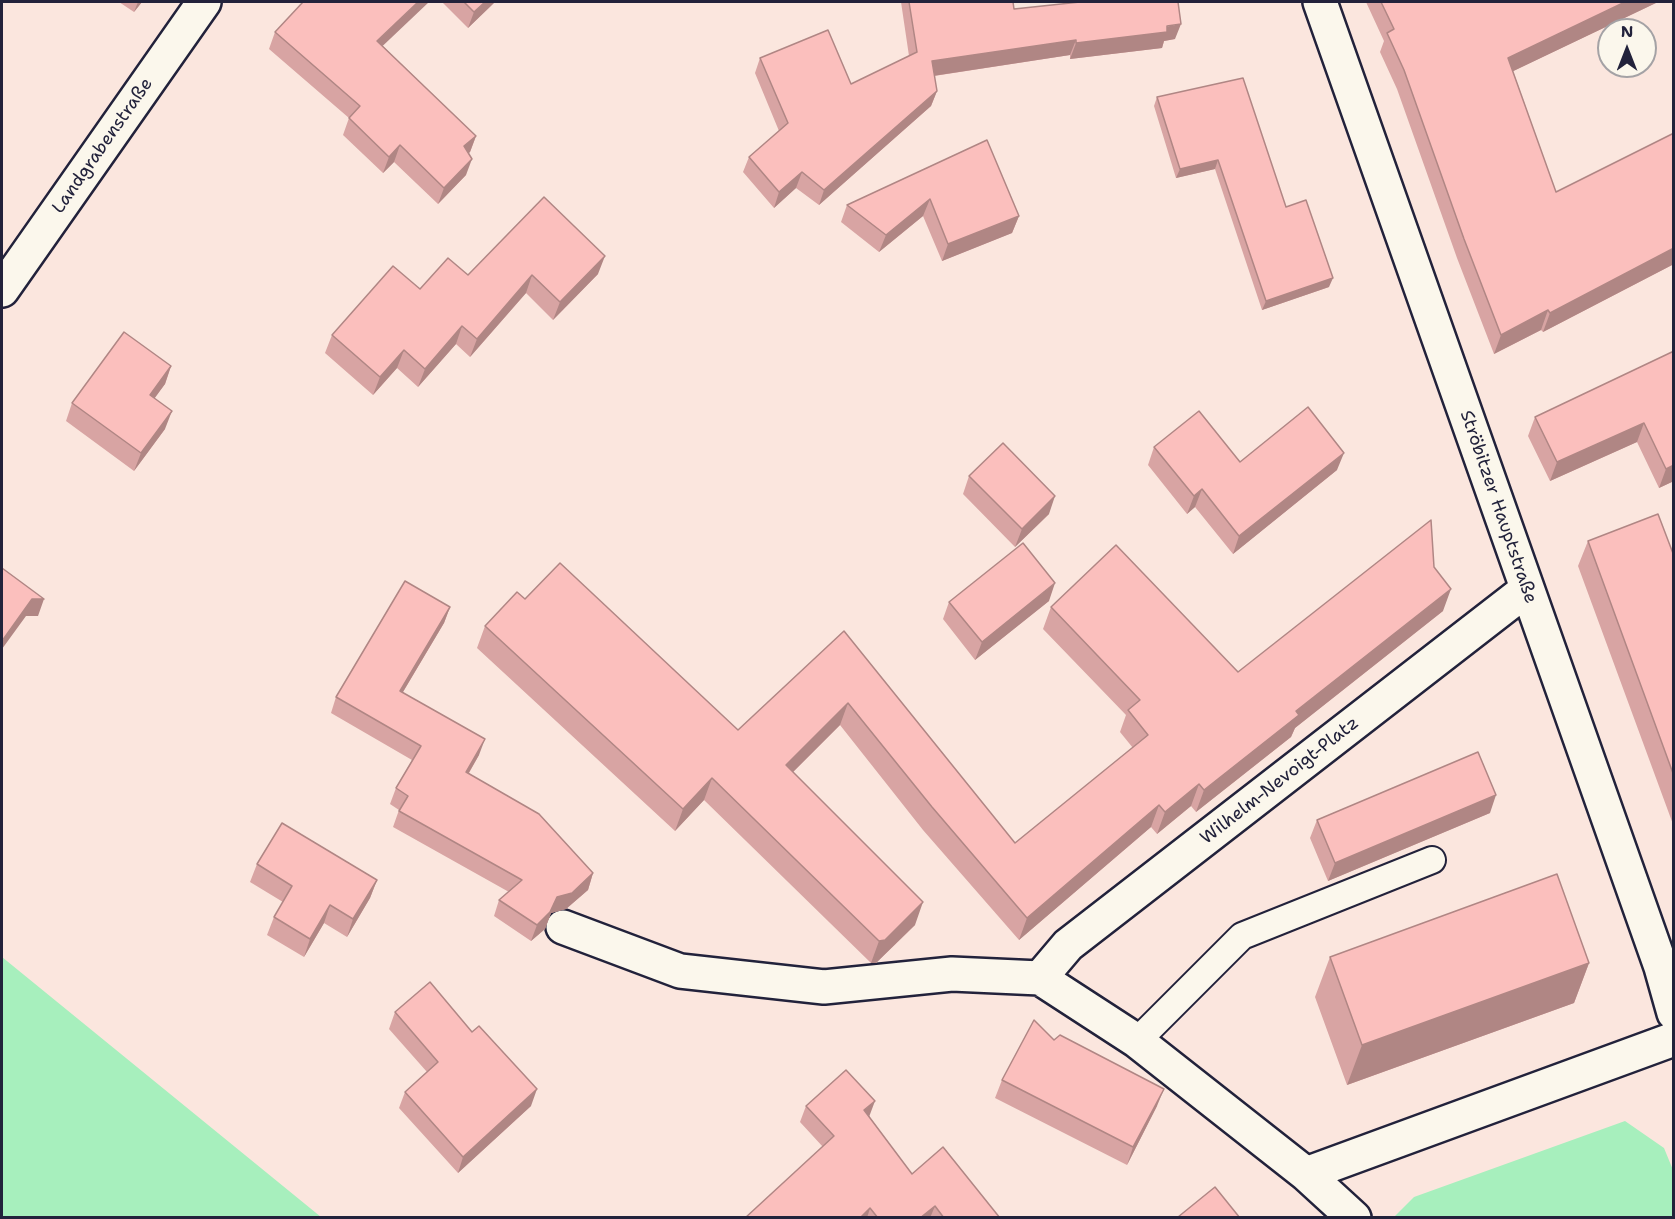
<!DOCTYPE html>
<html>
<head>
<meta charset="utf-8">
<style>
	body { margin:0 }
	#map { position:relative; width:1675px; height:1219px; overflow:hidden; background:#fbe6de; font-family:"Shantell Sans",sans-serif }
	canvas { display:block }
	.frame { position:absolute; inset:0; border:3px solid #22223b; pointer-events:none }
	.north { position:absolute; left:1597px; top:18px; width:60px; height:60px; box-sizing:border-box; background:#fbf7ec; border:2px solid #a4a2a5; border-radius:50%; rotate:0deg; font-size:16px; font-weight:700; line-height:24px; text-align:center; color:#22223b }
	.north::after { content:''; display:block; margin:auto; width:21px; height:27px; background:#22223b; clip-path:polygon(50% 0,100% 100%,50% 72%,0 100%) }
</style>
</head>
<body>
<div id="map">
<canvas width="1675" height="1219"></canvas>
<div class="frame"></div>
<div class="north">N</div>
</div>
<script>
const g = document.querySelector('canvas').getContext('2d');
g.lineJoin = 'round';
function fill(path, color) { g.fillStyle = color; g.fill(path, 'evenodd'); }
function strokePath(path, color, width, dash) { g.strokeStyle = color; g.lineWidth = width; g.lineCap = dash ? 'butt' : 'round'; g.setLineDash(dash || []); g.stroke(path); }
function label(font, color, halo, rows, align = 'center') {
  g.font = font + ' "Shantell Sans",sans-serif'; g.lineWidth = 4.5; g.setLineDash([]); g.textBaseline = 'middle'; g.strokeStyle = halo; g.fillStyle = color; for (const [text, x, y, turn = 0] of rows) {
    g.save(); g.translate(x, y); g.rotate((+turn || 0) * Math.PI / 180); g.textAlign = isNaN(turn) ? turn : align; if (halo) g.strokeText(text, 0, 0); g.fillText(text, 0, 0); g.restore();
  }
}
fill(new Path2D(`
	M 2,957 L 321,1217 L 2,1217 Z
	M 1625,1121 L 1664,1148 L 1673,1170 L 1673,1217 L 1394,1217 L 1414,1197 Z`), '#a7efbd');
const lane = new Path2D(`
	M 1137,1041 L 1242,936 L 1432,860`);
const street = new Path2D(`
	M 1320,2 L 1661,967 L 1674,1013
	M 2,290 L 204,2
	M 563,927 L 680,971 L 824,987 L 952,974 L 1040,978 L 1137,1041 L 1306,1174 L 1354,1218
	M 1040,978 L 1068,945 L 1526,590
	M 1306,1174 L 1674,1039`);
strokePath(lane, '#22223b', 30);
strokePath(street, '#22223b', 38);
strokePath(lane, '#fbf7ec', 26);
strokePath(street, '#fbf7ec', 33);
fill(new Path2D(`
	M 119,2 L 142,2 L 134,12 Z
	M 442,2 L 495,2 L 468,28 Z
	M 901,2 L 1013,2 L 1014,9 L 1175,39 L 1164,41 L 1162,48 L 1070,59 L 1070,55 L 934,76 L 937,91 L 931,106 L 819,205 L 796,188 L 774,208 L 743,172 L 749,157 L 779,131 L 755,73 L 760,58 L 851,84 L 909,56 Z
	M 1366,2 L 1658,2 L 1513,71 L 1556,192 L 1674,133 L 1674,264 L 1543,332 L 1541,330 L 1494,354 L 1457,258 L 1397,89 L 1380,52 L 1384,41 Z
	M 275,32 L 383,46 L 476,136 L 470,152 L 468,153 L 466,175 L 438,204 L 394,162 L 383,173 L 343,135 L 349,118 L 269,49 Z
	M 1157,97 L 1286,207 L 1329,287 L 1262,310 L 1215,169 L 1176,178 L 1154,106 Z
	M 987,140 L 1019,216 L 1012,233 L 942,261 L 923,216 L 879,252 L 841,222 L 847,205 Z
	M 598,274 L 553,320 L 526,293 L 470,357 L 456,344 L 418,387 L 397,368 L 373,395 L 325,353 L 332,335 L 420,289 L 468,275 Z
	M 1674,351 L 1674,481 L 1659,488 L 1637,442 L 1550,481 L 1528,436 L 1535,417 Z
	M 171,366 L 165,384 L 154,398 L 165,429 L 134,471 L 66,421 L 72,403 Z
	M 1154,447 L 1240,462 L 1337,470 L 1233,554 L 1195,507 L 1187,514 L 1148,465 Z
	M 969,476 L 1049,514 L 1015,547 L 963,494 Z
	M 1588,541 L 1674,556 L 1674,827 L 1578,566 Z
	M 1434,567 L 1443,611 L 1295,728 L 1291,737 L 1196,812 L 1191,806 L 1157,834 L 1151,827 L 1019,940 L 923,830 L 840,725 L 793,772 L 915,925 L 876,963 L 871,963 L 704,800 L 675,831 L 477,648 L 485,626 L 525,599 L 738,730 L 844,631 L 1015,843 L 1133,748 L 1120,732 L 1126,715 L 1043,629 L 1051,607 L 1238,672 Z
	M 1049,601 L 975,660 L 943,619 L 949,602 Z
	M 450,607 L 444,623 L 403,692 L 479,755 L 469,773 L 593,873 L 588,890 L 566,909 L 551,913 L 545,929 L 531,941 L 494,916 L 499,900 L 509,892 L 393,827 L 399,810 L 390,804 L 396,788 L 412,760 L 331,713 L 336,697 Z
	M 1490,813 L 1328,881 L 1310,838 L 1317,820 Z
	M 257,864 L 377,880 L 370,898 L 347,937 L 324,923 L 304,957 L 267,935 L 274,917 L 283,902 L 250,882 Z
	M 1330,957 L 1589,963 L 1574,1003 L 1347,1085 L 1315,997 Z
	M 395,1012 L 531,1106 L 458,1173 L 399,1108 L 405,1092 L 427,1072 L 389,1029 Z
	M 1054,1040 L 1157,1106 L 1127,1165 L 995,1098 L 1002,1080 Z
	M 806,1106 L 869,1116 L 912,1174 L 1000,1218 L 745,1218 L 823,1147 L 800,1122 Z`), '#d8a4a3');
fill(new Path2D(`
	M 138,2 L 142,2 L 134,12 Z
	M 418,2 L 429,2 L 371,57 L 377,41 Z
	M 485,2 L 495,2 L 468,28 L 474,12 Z
	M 1625,2 L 1658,2 L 1501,77 L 1508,58 Z
	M 1181,24 L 1175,39 L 1164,41 L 1162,48 L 1070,59 L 1076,43 Z
	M 1076,40 L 1070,55 L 926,77 L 932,61 Z
	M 937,91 L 931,106 L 819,205 L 824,190 Z
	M 476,136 L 470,152 L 458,163 L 464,146 Z
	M 400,145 L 394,162 L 383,173 L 389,157 Z
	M 472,159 L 466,175 L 438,204 L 444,188 Z
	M 1218,160 L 1215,169 L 1176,178 L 1180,169 Z
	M 802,172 L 796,188 L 774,208 L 779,192 Z
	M 930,199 L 923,216 L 879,252 L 886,235 Z
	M 1019,216 L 1012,233 L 942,261 L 948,244 Z
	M 1674,248 L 1674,264 L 1543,332 L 1550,313 Z
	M 605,256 L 598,274 L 553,320 L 560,302 Z
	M 532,275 L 526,293 L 470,357 L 477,339 Z
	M 1333,278 L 1329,287 L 1262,310 L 1266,301 Z
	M 1548,310 L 1541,330 L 1494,354 L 1501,335 Z
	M 462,326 L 456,344 L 418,387 L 425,369 Z
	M 404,350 L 397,368 L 373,395 L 380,377 Z
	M 171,366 L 165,384 L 144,413 L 150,395 Z
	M 172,411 L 165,429 L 134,471 L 141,453 Z
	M 1644,423 L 1637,442 L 1550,481 L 1557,462 Z
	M 1344,453 L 1337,470 L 1233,554 L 1239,536 Z
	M 1674,465 L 1674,481 L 1659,488 L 1666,469 Z
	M 1202,489 L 1195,507 L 1187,514 L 1194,496 Z
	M 1055,496 L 1049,514 L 1015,547 L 1022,529 Z
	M 1055,583 L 1049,601 L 975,660 L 982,642 Z
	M 1451,589 L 1443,611 L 1295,728 L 1291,737 L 1196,812 L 1204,790 L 1296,711 Z
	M 32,599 L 44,599 L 38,616 L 26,616 L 2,649 L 2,641 Z
	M 450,607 L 444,623 L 394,707 L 400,691 Z
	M 848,703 L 840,725 L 778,787 L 786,765 Z
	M 485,739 L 479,755 L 460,788 L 466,772 Z
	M 712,778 L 704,800 L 675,831 L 683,809 Z
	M 1199,784 L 1191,806 L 1157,834 L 1165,812 Z
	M 1496,795 L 1490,813 L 1328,881 L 1335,863 Z
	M 1159,805 L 1151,827 L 1019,940 L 1027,918 Z
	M 593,873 L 588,890 L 566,909 L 551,913 L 545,929 L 531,941 L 537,925 L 557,897 Z
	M 377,880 L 370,898 L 347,937 L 353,919 Z
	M 923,902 L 915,925 L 876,963 L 871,963 L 879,941 Z
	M 330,905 L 324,923 L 304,957 L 310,939 Z
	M 1589,963 L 1574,1003 L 1347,1085 L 1362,1045 Z
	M 537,1089 L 531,1106 L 458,1173 L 463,1157 Z
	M 1164,1089 L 1157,1106 L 1127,1165 L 1133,1147 Z
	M 875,1101 L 869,1117 L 864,1110 Z
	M 935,1206 L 930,1218 L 920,1218 Z
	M 870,1208 L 867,1218 L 860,1218 Z`), '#b08684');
const building = new Path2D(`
	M 303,2 L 418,2 L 377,41 L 476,136 L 464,146 L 472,159 L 444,188 L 400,145 L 389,157 L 349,118 L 360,106 L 275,32 Z
	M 464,2 L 485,2 L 474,12 Z
	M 909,2 L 1013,2 L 1014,9 L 1080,2 L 1178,2 L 1181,24 L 1167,26 L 1167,32 L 1076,43 L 1076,40 L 932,61 L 937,91 L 824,190 L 802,172 L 779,192 L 749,157 L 788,123 L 760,58 L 828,30 L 851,84 L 917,52 Z
	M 1381,2 L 1625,2 L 1508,58 L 1556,192 L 1674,133 L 1674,248 L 1550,313 L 1548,310 L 1501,335 L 1464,239 L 1404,70 L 1387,33 L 1394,29 Z
	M 1243,78 L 1286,207 L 1306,200 L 1333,278 L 1266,301 L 1218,160 L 1180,169 L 1157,97 Z
	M 987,140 L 1019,216 L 948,244 L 930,199 L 886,235 L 847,205 Z
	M 544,197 L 605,256 L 560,302 L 532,275 L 477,339 L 462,326 L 425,369 L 404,350 L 380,377 L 332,335 L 393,266 L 420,289 L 448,258 L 468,275 Z
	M 124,332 L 171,366 L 150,395 L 172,411 L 141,453 L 72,403 Z
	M 1674,351 L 1674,465 L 1666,469 L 1644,423 L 1557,462 L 1535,417 Z
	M 1308,407 L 1344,453 L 1239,536 L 1202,489 L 1194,496 L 1154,447 L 1199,411 L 1240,462 Z
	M 1003,443 L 1055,496 L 1022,529 L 969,476 Z
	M 1658,514 L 1674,556 L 1674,776 L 1588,541 Z
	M 1431,520 L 1434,567 L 1451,589 L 1296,711 L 1299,715 L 1204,790 L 1199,784 L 1165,812 L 1159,805 L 1027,918 L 932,807 L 848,703 L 786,765 L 923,902 L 885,940 L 879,941 L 712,778 L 683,809 L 485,626 L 517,592 L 525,599 L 560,563 L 738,730 L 844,631 L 1015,843 L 1148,735 L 1128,710 L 1140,700 L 1051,607 L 1116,545 L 1238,672 Z
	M 1023,543 L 1055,583 L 982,642 L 949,602 Z
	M 2,568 L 44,599 L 32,599 L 2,641 Z
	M 405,581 L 450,607 L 400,691 L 485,739 L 466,772 L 539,814 L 593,873 L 572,893 L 557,897 L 550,912 L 537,925 L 499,900 L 522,880 L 399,811 L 408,796 L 396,788 L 421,746 L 336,697 Z
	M 1478,752 L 1496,795 L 1335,863 L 1317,820 Z
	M 282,823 L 377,880 L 353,919 L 330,905 L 310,939 L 274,917 L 292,886 L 257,864 Z
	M 1557,874 L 1589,963 L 1362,1045 L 1330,957 Z
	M 430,982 L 472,1032 L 479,1026 L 537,1089 L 463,1157 L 405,1092 L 438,1062 L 395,1012 Z
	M 1034,1020 L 1054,1040 L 1060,1035 L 1164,1089 L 1133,1147 L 1002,1080 Z
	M 846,1070 L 875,1101 L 864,1110 L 912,1174 L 943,1147 L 1000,1218 L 944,1218 L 935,1206 L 920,1218 L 878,1218 L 870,1208 L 860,1218 L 745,1218 L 834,1136 L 806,1106 Z
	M 1215,1187 L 1240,1218 L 1178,1217 Z`);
fill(building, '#fbbfbd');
strokePath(building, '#b08684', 1.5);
label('18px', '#22223b', '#fbf7ec', [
	["Landgrabenstraße",103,146,-55],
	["Ströbitzer Hauptstraße",1498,507,71],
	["Wilhelm-Nevoigt-Platz",1280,781,-38]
]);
</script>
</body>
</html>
